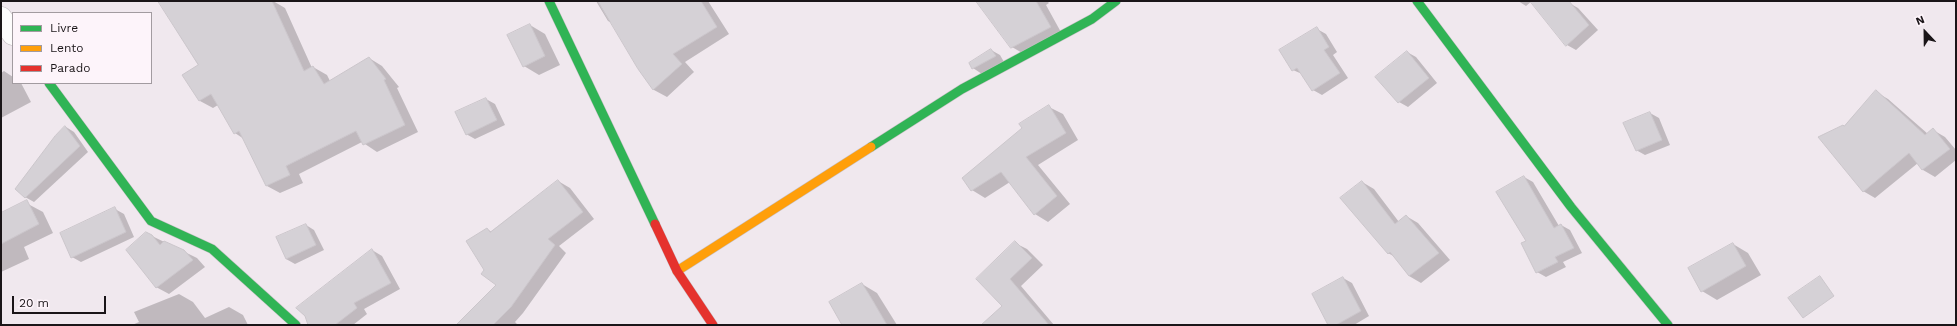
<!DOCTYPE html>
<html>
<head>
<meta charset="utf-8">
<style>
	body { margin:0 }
	#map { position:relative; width:1957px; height:326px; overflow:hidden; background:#f0e8ee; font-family:"Work Sans",sans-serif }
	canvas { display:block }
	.frame { position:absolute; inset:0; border:2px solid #1a1518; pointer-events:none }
	.legend { position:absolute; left:12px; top:12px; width:140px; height:72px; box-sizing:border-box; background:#fdf4fa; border:1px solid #a29ba0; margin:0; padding:5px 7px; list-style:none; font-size:12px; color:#1a1518 }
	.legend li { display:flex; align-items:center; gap:8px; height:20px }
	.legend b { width:20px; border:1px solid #a29ba0 }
	.north { position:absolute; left:1905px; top:12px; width:40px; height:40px; -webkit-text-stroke:3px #fdf4fa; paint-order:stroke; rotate:338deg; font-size:11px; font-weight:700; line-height:16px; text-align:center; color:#1a1518 }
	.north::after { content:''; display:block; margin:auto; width:14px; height:18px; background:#1a1518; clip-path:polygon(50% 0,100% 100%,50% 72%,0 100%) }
	.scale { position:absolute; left:12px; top:296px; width:94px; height:18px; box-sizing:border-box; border:2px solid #1a1518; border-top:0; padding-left:5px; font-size:12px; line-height:14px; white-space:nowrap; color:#1a1518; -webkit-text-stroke:3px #fdf4fa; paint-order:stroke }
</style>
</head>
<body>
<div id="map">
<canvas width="1957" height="326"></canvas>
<div class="frame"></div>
<ul class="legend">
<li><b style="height:5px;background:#30b455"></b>Livre</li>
<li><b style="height:5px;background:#ff9f0a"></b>Lento</li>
<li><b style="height:5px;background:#e5322d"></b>Parado</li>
</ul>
<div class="north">N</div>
<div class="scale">20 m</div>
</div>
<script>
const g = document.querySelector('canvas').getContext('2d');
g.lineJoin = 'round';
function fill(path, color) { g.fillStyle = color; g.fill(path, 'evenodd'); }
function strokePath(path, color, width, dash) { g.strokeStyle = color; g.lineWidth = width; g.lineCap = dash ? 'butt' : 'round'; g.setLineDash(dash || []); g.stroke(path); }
fill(new Path2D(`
	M 192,1 L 273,1 L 285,8 L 312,68 L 313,67 L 327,75 L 330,81 L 369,58 L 382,66 L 399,87 L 397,88 L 418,132 L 377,152 L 362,142 L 299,174 L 303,183 L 280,193 L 267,186 L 244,139 L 235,133 L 218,105 L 213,108 L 200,101 L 183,75 L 199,65 Z
	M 596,1 L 708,1 L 729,34 L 685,62 L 694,72 L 667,97 L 654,90 L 639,68 L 612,23 L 608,21 Z
	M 978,1 L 1047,1 L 1049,3 L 1046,5 L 1062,34 L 1024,54 L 1012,47 Z
	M 1518,1 L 1532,1 L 1526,6 Z
	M 1569,3 L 1578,8 L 1598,30 L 1576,50 L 1567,45 Z
	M 530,25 L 545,34 L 560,65 L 539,75 L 524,66 Z
	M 1317,29 L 1326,34 L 1337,52 L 1333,55 L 1348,78 L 1322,95 L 1313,90 L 1302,74 L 1293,70 Z
	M 991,50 L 1000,55 L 1004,62 L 982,74 L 973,68 L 970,63 Z
	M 1407,52 L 1416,57 L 1437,83 L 1408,107 L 1399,102 Z
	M 4,71 L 13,77 L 13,83 L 21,83 L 31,102 L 1,118 L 1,73 Z
	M 1876,92 L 1888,99 L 1928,134 L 1933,130 L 1945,137 L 1956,150 L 1956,160 L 1935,177 L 1923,170 L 1918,163 L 1875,198 L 1863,191 L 1844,127 Z
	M 486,99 L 495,104 L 505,125 L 475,139 L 466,134 Z
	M 1049,107 L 1063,114 L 1078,140 L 1038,165 L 1070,204 L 1048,222 L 1035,214 L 1010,182 L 985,198 L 972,190 Z
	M 1650,113 L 1659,118 L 1670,145 L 1645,155 L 1636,150 Z
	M 66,127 L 74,132 L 88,152 L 34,202 L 25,197 Z
	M 1524,177 L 1533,182 L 1559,226 L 1561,225 L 1570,230 L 1582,253 L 1563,262 L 1566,267 L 1546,277 L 1537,272 L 1528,241 Z
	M 558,181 L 570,188 L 594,219 L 559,246 L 566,253 L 523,313 L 515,322 L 518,325 L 472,325 L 497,285 L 486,270 L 487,229 L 492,232 Z
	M 1362,182 L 1374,189 L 1399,222 L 1406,216 L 1418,223 L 1450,260 L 1421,283 L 1409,276 L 1395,257 L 1388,253 Z
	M 28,204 L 43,212 L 53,233 L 24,247 L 29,259 L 1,272 L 1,217 Z
	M 115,209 L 124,214 L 134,237 L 81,262 L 72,257 Z
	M 306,225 L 314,230 L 324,250 L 295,264 L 286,259 Z
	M 152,236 L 197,258 L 205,267 L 169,294 L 156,287 Z
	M 1015,243 L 1027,249 L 1043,265 L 1021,286 L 1054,325 L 992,325 L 1004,306 Z
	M 1733,244 L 1748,253 L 1761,275 L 1717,300 L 1702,291 Z
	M 372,250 L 382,256 L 400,289 L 364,309 L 367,314 L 353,325 L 309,325 L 309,320 L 297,308 Z
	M 1343,278 L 1352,283 L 1369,316 L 1354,325 L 1329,325 Z
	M 862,284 L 877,293 L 897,325 L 844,325 Z
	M 179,294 L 193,302 L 205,318 L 229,307 L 243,315 L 248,325 L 132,325 L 139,322 L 134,312 Z`), '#0003');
const building = new Path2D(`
	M 158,1 L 272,1 L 304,71 L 313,66 L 324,84 L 369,57 L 386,79 L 384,80 L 405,125 L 363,145 L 356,131 L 286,166 L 290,175 L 266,186 L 239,131 L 234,134 L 211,94 L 199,101 L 182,75 L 198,65 Z
	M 598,1 L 701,1 L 717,27 L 673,54 L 682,64 L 653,90 L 638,69 Z
	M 976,1 L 1036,1 L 1051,27 L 1011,48 Z
	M 1530,1 L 1569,1 L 1589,25 L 1566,46 Z
	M 530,24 L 545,56 L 523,67 L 507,35 Z
	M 1317,27 L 1329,47 L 1324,50 L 1340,73 L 1312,91 L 1297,68 L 1292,71 L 1279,50 Z
	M 991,49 L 996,56 L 972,69 L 969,63 Z
	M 1407,51 L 1429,78 L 1398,103 L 1375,77 Z
	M 1876,90 L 1925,135 L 1933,128 L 1950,149 L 1922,170 L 1909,153 L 1863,192 L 1818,137 L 1843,125 L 1844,126 Z
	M 486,98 L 497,120 L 466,135 L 455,112 Z
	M 1049,105 L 1066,133 L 1026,157 L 1057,196 L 1034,215 L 1001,172 L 971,191 L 962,178 L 1022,128 L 1019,124 Z
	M 1650,112 L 1662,140 L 1636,151 L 1623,123 Z
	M 65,126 L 80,146 L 25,198 L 15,189 L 55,136 Z
	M 1524,176 L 1554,228 L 1561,224 L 1574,248 L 1555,257 L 1558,262 L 1536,273 L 1521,243 L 1526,241 L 1496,192 Z
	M 558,180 L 583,212 L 548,239 L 555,245 L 511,307 L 493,325 L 456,325 L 496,285 L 481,274 L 484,270 L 466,241 L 487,228 L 490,232 Z
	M 1362,181 L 1395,224 L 1406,215 L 1439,253 L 1409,276 L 1390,252 L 1388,254 L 1340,198 Z
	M 27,200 L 39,224 L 1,244 L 1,213 Z
	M 115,207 L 126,232 L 71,258 L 60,233 Z
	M 306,224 L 316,245 L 286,259 L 276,237 Z
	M 146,232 L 152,235 L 160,245 L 164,241 L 184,250 L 193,260 L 156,288 L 126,250 Z
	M 1015,241 L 1032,258 L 1010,279 L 1049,325 L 981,325 L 1002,306 L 976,279 Z
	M 1733,243 L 1746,266 L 1701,292 L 1688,268 Z
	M 372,249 L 391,283 L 354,303 L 357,308 L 335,325 L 308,325 L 305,316 L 296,308 Z
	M 1820,276 L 1834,296 L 1803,318 L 1788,298 Z
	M 1343,277 L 1361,311 L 1336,325 L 1328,325 L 1312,294 Z
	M 862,283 L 873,301 L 887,325 L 842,325 L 829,302 Z`);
fill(building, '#d5d1d6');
strokePath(building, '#cbc6cb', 1);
const street = new Path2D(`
	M 1,18 L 13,34`);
const fast = new Path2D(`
	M 549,1 L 655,224
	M 1417,1 L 1571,207 L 1668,325
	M 49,83 L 151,221 L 212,249 L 296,325
	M 871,147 L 962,89 L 1092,19 L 1116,1`);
const slow = new Path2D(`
	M 677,271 L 871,147`);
const jam = new Path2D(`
	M 655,224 L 677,271 L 713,325`);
strokePath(street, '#c5bfc3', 23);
strokePath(fast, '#c5bfc3', 10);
strokePath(slow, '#c5bfc3', 10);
strokePath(jam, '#c5bfc3', 10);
strokePath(street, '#fdfcfc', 22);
strokePath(fast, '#30b455', 9);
strokePath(slow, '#ff9f0a', 9);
strokePath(jam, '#e5322d', 9);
</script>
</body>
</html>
